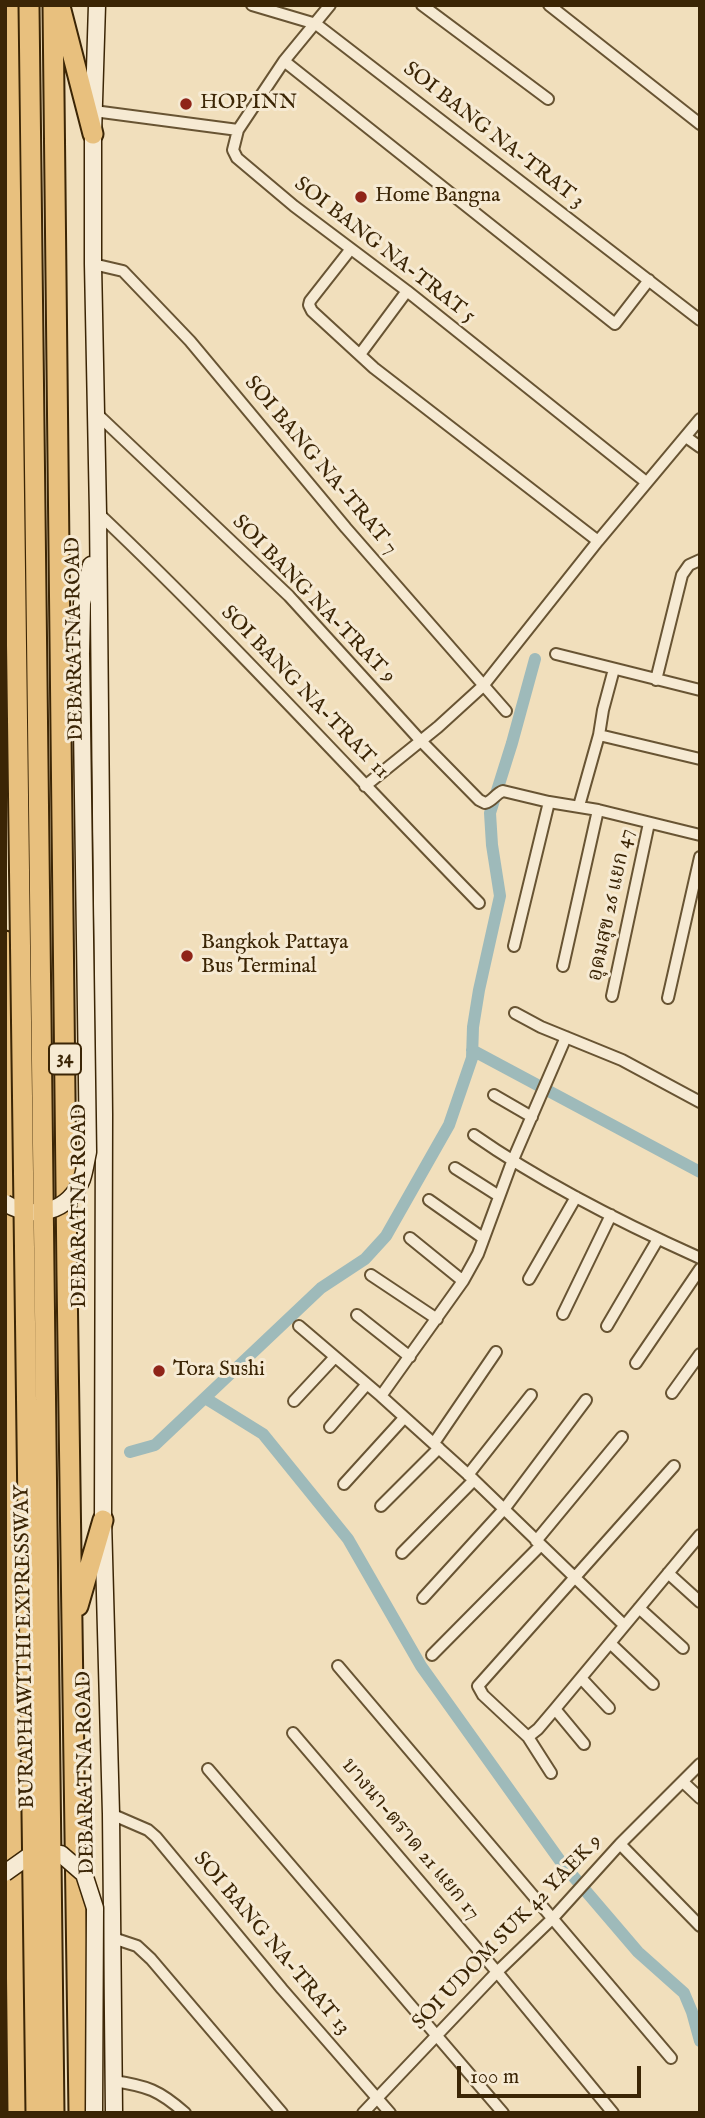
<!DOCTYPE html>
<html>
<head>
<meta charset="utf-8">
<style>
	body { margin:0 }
	#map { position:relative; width:705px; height:2118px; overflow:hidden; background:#f1dfbc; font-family:"IM FELL English",serif }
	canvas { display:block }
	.frame { position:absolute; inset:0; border:7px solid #3b2505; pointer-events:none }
	.scale { position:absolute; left:457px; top:2066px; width:184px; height:32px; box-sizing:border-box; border:4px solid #3b2505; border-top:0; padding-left:9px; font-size:21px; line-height:24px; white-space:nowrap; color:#3b2505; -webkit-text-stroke:5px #f6ead3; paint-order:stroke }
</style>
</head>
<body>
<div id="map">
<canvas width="705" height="2118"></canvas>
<div class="frame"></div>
<div class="scale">100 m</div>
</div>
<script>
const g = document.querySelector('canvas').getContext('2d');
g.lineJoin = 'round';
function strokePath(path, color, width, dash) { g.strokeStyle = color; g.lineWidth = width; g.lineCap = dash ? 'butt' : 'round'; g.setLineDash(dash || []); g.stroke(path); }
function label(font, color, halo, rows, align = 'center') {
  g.font = font + ' "IM FELL English","Noto Serif Thai",serif'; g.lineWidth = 6; g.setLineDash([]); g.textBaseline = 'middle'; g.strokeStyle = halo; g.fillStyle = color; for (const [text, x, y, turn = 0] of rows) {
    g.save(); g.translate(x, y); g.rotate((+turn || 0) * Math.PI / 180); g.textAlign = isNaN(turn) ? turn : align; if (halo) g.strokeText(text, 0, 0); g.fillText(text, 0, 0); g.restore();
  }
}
strokePath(new Path2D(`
	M 472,1050 L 700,1172
	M 205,1398 L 263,1434 L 348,1539 L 421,1666 L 561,1862 L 638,1952 L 684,1993 L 692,2012 L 700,2041
	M 130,1452 L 155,1445 L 321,1288 L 365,1259 L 386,1236 L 449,1125 L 472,1058 L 473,1027 L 479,990 L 500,896 L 492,845 L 490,813 L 512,743 L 535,659`), '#9ebaba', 12);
const street = new Path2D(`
	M 252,5 L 316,24 L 700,320
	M 422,5 L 548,99
	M 549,5 L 700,124
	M 284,61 L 615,324 L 649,280
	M 94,111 L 238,130 L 233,150 L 237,158 L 294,206 L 407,291 L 646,482
	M 238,130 L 284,61 L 330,5
	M 350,250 L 310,301 L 309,305 L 312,311 L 374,368 L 598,541
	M 93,264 L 123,271 L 190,341 L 346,528 L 506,711
	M 361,353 L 407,291
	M 97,414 L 289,596 L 420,740 L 479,800 L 485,803 C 493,801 495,794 503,791 L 549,802 L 598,810 L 700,835
	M 686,437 L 700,447
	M 98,513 C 230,638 352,773 479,903
	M 556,654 L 700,690
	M 614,669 L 603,710 L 599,735 L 700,759
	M 656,680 L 682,575 L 689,565 L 700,560
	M 365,786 L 438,727 L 483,686 L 598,541 L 700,419
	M 579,806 L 599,735
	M 514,946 L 549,802
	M 563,966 L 598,810
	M 612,996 L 649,823
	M 668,998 L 700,857
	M 515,1013 L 541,1027 L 622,1060 L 700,1102
	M 494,1095 L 532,1117
	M 474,1135 C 544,1184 622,1223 700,1258
	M 455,1168 L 499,1196
	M 429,1200 L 483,1238
	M 410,1238 L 463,1281
	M 371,1275 L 437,1319
	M 529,1279 L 576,1197
	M 563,1314 L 611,1215
	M 357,1315 L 410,1357
	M 299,1326 L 381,1396 L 474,1480 L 624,1625
	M 607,1326 L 658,1239
	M 636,1363 L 700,1269
	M 672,1393 L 700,1354
	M 381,1396 L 463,1281 L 478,1254 L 512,1162 L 566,1037
	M 294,1401 L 335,1357
	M 330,1427 L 367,1384
	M 434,1443 L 496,1352
	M 468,1475 L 531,1395
	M 344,1484 L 404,1418
	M 381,1506 L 439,1448
	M 536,1541 L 622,1437
	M 402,1553 L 474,1480
	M 668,1573 L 700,1602
	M 423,1598 L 505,1508 L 586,1400
	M 639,1608 L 683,1648
	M 610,1643 L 653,1684
	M 432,1655 L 541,1545
	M 338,1666 L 671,2058
	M 581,1678 L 609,1708
	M 555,1709 L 584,1744
	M 293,1733 L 497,1972 L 613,2113
	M 528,1737 L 538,1729 L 555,1709 L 700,1535
	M 208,1769 L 503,2113
	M 551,1773 L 528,1737 L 483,1695 L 478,1686 L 674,1466
	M 683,1782 L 700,1798
	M 111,1814 L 148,1830 L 156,1837 L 282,1989 L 390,2113
	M 620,1844 L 700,1926
	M 113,1938 L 137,1946 L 151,1959 L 282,2113
	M 114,2081 C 147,2086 159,2090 185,2113
	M 363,2113 L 496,1973 L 553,1918 L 620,1844 L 700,1764`);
const secondary = new Path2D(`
	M 97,5 L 93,134 L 93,264 L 98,513 L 104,1114 L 103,1520 L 111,1814 L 114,2113
	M 81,654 L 82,603 L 91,565`);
const highway = new Path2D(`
	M 53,5 L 67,1276 L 79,2113
	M 61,10 L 93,134
	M 5,941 L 18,2113
	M 78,1606 L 103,1520`);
strokePath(street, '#685433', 14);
strokePath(secondary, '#3b2505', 19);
strokePath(highway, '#3b2505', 23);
strokePath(street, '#f6ead3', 10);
strokePath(secondary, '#f6ead3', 16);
strokePath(highway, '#e8c07e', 19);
const secondaryBridge = new Path2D(`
	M 5,1203 C 34,1221 69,1212 82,1179 C 85,1170 86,1161 88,1152 L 81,654
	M 5,1873 L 29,1856 L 61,1854 L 84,1874 L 95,1908 L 94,2113`);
const highwayBridge = new Path2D(`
	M 8,5 L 36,2113
	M 29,5 L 54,2113`);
strokePath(secondaryBridge, '#3b2505', 19, []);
strokePath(highwayBridge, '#3b2505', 23, []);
strokePath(secondaryBridge, '#f6ead3', 16);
strokePath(highwayBridge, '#e8c07e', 19);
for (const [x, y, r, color] of [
	[186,104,7,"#8f2418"],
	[361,197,7,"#8f2418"],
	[187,956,7,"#8f2418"],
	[159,1371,7,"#8f2418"]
]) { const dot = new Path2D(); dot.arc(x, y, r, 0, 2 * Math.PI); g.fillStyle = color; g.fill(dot); strokePath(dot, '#f6ead3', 2.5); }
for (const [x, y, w] of [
	[65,1059,32]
]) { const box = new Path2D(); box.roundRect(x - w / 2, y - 15.5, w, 31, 5); g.fillStyle = '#f6ead3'; g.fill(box); strokePath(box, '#3b2505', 2); }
label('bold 19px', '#3b2505', null, [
	["34",65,1059]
]);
label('21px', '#3b2505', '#f6ead3', [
	["HOP INN",200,104],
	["Home Bangna",375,197],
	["Bangkok Pattaya",201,944],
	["Bus Terminal",201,968],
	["Tora Sushi",173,1371]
], 'left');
label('21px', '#3b2505', '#f6ead3', [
	["SOI BANG NA-TRAT 3",493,136,38],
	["SOI BANG NA-TRAT 5",384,251,38],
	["SOI BANG NA-TRAT 7",320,466,50],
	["SOI BANG NA-TRAT 9",313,600,46],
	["DEBARATNA ROAD",76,639,-91],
	["SOI BANG NA-TRAT 11",304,693,46],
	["อุดมสุข 26 แยก 47",612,905,-78],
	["DEBARATNA ROAD",81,1206,-90],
	["BURAPHAWITHI EXPRESSWAY",26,1647,-91],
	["DEBARATNA ROAD",87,1773,-91],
	["บางนา-ตราด 21 แยก 17",410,1840,50],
	["SOI UDOM SUK 42 YAEK 9",508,1933,-46],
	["SOI BANG NA-TRAT 13",271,1944,50]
]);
</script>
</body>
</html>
